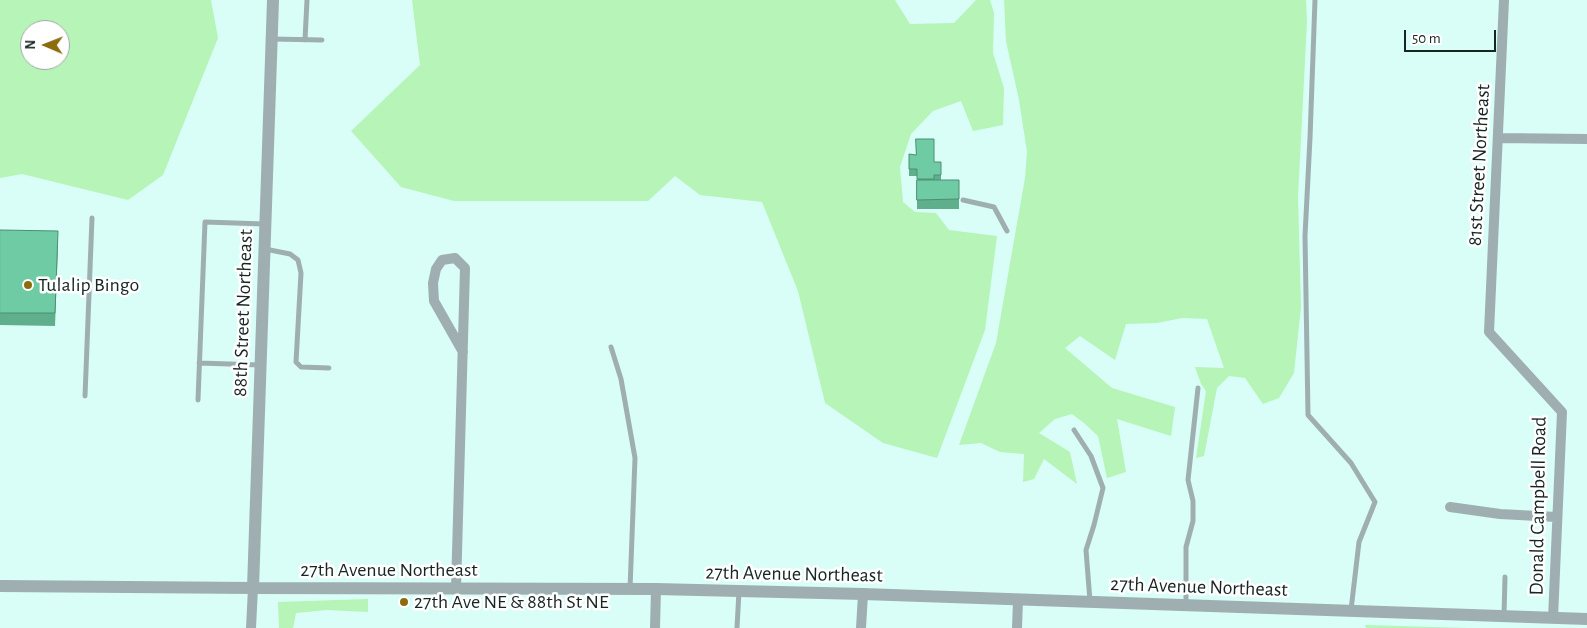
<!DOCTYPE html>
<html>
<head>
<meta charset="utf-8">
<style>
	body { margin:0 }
	#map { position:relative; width:1587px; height:628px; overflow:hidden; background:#d8fef7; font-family:"Alegreya Sans",sans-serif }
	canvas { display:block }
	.north { position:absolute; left:20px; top:20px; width:50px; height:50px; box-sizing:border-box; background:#fff; border:1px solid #a2a8a7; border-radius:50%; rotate:271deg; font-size:14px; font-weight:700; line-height:20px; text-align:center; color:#172523 }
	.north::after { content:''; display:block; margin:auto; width:18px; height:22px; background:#8c6c0e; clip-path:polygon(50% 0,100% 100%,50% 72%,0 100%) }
	.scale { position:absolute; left:1404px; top:30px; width:92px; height:22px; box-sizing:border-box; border:2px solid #172523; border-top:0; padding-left:6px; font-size:15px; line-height:18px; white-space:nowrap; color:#172523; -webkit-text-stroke:4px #fff; paint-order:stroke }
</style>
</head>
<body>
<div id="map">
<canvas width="1587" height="628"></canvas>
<div class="north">N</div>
<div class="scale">50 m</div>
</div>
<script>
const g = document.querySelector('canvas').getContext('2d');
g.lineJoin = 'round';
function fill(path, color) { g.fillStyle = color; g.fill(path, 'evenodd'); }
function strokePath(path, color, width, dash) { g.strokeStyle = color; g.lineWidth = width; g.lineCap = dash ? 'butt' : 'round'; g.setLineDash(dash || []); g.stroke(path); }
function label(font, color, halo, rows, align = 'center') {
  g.font = font + ' "Alegreya Sans",sans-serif'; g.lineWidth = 5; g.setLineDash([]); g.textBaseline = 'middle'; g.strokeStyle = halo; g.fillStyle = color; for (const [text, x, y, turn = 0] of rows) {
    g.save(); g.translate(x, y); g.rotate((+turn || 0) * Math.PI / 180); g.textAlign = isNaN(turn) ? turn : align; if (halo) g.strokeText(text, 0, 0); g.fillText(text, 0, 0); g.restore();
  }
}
fill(new Path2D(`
	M 0,0 L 211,0 L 218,38 L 163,175 L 128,200 L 22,174 L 0,178 ZM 30,30 L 60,30 L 60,60 L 30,60 Z
	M 412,0 L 895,0 L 910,24 L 954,23 L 976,0 L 990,0 L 994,13 L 993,53 L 1004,88 L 1003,125 L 973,131 L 961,101 L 933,111 L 911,134 L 900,167 L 903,202 L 915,212 L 936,213 L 949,230 L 997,236 L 985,330 L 937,458 L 883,443 L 825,403 L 798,291 L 762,202 L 700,195 L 675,176 L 648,201 L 454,201 L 401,187 L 351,131 L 420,65 Z
	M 1004,0 L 1306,0 L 1307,21 L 1298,197 L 1301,307 L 1294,373 L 1279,398 L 1263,404 L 1245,378 L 1229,376 L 1217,388 L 1204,456 L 1196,458 L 1206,391 L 1201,384 L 1195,367 L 1224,368 L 1207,319 L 1182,318 L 1157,323 L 1126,324 L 1115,360 L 1080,336 L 1065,348 L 1112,388 L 1175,407 L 1171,436 L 1117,419 L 1126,472 L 1107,478 L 1098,436 L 1084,423 L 1072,414 L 1055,419 L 1039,433 L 1070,452 L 1077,484 L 1044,459 L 1034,479 L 1023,482 L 1024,454 L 1000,452 L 981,443 L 959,445 L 996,343 L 1025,178 L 1027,152 L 1019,100 L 1006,41 Z
	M 368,599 L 368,612 L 327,610 L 296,613 L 293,628 L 279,628 L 278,602 Z
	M 1365,625 L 1469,628 L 1366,628 Z`), '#b6f4b7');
strokePath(new Path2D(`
	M 1315,0 L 1310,138 L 1305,236 L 1308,415 L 1351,463 L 1375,502 L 1359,542 L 1351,610
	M 272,39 L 322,40
	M 305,40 L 307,0
	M 963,200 L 994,207 L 1007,231
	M 265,249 L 290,254 L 298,260 L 301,273 L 296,362 L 301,367 L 329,368
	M 611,347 L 621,379 L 635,458 L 630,589
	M 199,363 L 260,365
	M 85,396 L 92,218
	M 198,400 L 205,222 L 265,224
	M 1074,430 L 1091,456 L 1103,488 L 1094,525 L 1086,550 L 1090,601
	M 1186,604 L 1186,547 L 1193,521 L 1193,501 L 1188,480 L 1198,388
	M 1504,615 L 1505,577
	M 737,628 L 739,591`), '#9fafb1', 5);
strokePath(new Path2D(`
	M 1504,0 L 1489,332 L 1562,412 L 1553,618
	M 1498,138 L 1587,139
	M 1450,507 L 1500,514 L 1556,517
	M 456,589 L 465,268 L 455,258 L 442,260 L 436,269 L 433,283 L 434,301 L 463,352
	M 251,628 L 253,588
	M 655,628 L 656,589
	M 861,628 L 863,594
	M 1017,628 L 1018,600`), '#9fafb1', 10);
strokePath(new Path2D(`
	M 0,586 L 253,588 L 656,589 L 863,594 L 1587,619
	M 253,588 L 273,0`), '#9fafb1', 12);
fill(new Path2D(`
	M 909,154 L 934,162 L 941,162 L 941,180 L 959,180 L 959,209 L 917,209 L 917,176 L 909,176 Z
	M 0,230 L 58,244 L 55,326 L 0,325 Z`), '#5faf8d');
const building = new Path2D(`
	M 916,139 L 934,139 L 934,162 L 941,162 L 941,175 L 934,175 L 934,179 L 917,179 L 917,169 L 909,169 L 909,154 L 916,155 Z
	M 917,180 L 959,180 L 959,199 L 917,200 Z
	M 0,230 L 58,231 L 55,313 L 0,313 Z`);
fill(building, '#6fcba4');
strokePath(building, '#4e8e73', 1);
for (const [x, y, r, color] of [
	[28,285,5,"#8c6c0e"],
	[404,602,5,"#8c6c0e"]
]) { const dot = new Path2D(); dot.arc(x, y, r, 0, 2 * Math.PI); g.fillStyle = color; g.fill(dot); strokePath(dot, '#fff', 2); }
label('20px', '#172523', '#fff', [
	["81st Street Northeast",1479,165,-87],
	["88th Street Northeast",243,313,-88],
	["Donald Campbell Road",1538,506,-89],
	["27th Avenue Northeast",389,570],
	["27th Avenue Northeast",794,574,1],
	["27th Avenue Northeast",1199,587,2]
]);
label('20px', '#172523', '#fff', [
	["Tulalip Bingo",38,285],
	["27th Ave NE & 88th St NE",414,602]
], 'left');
</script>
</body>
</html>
